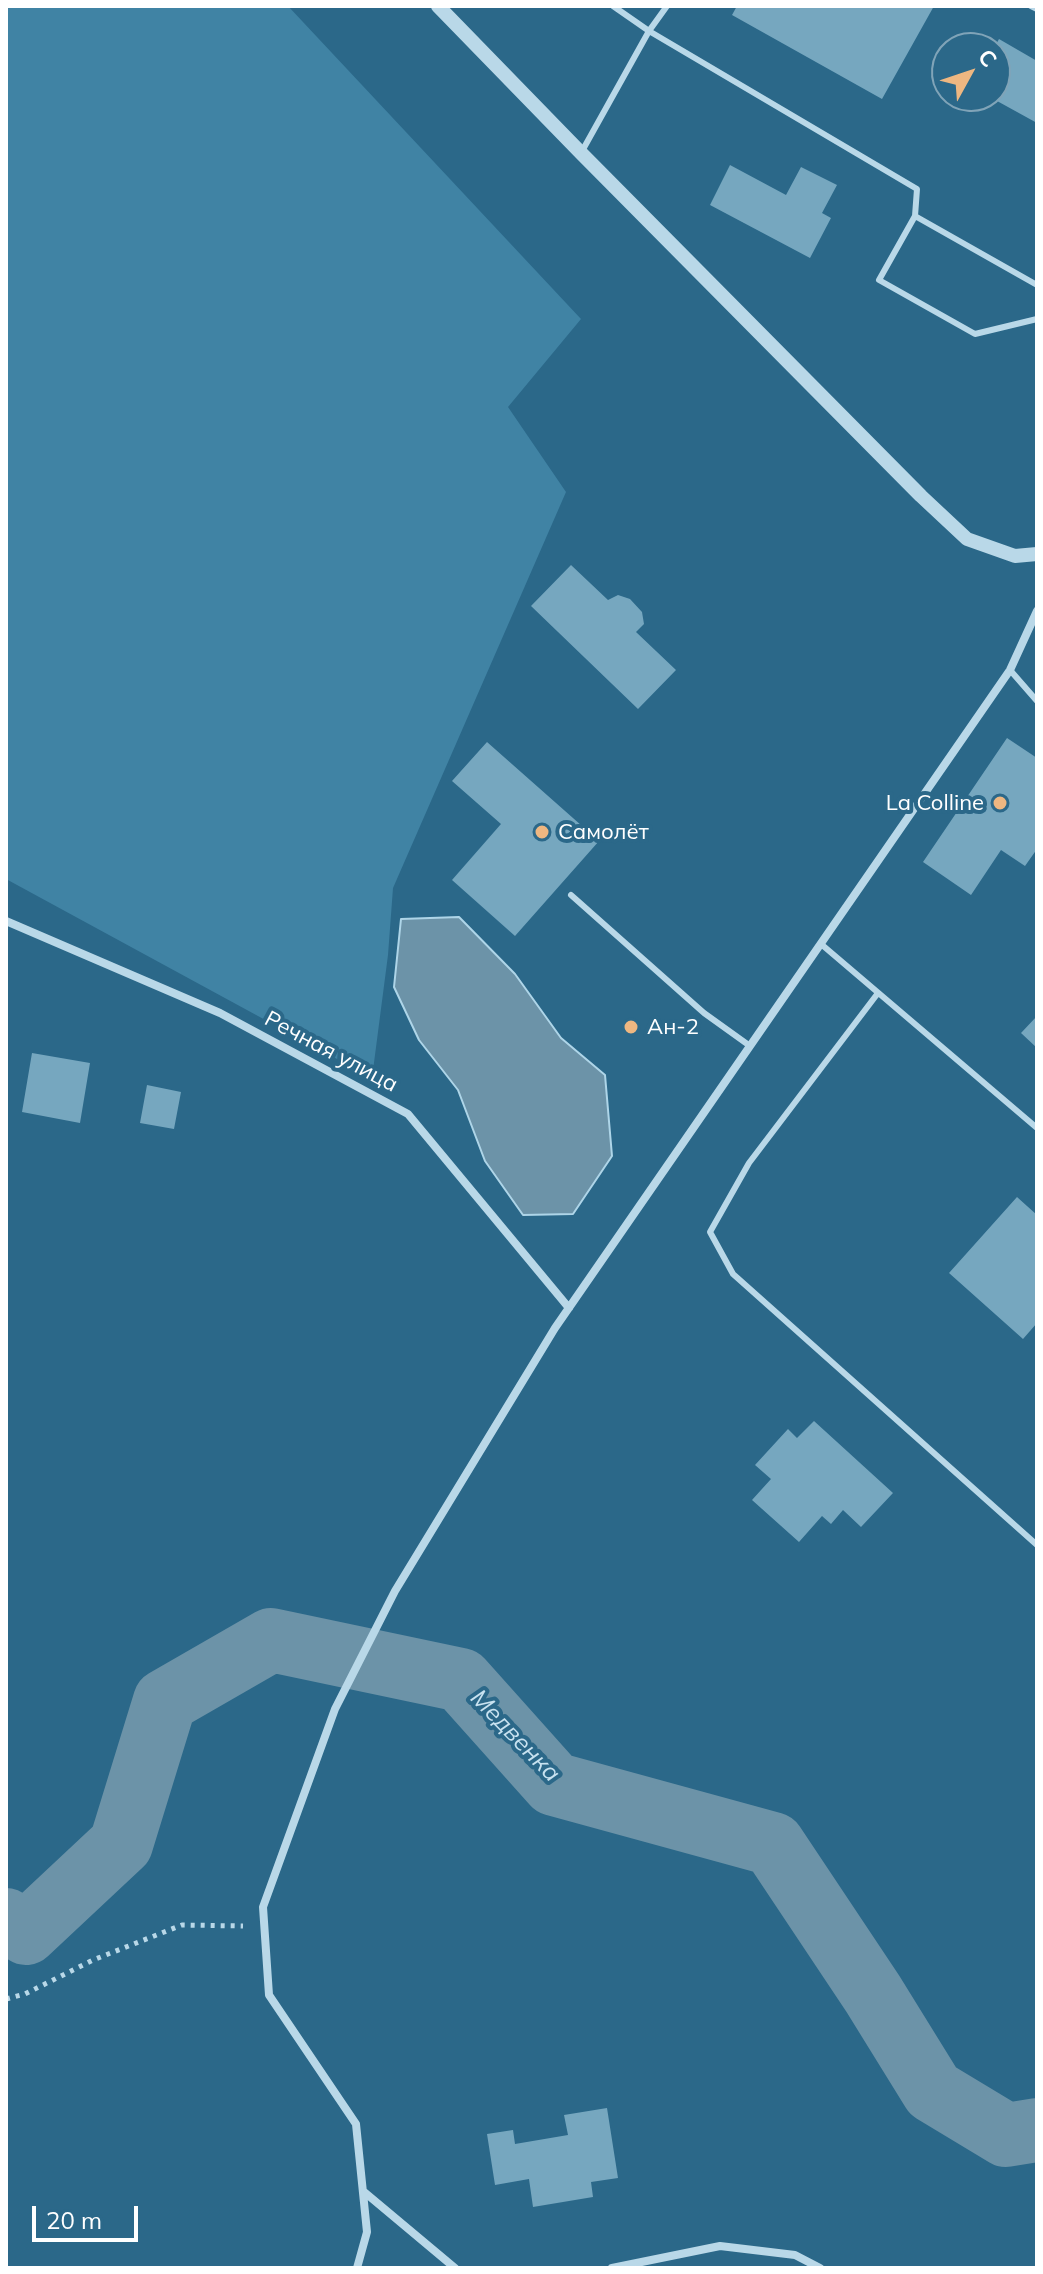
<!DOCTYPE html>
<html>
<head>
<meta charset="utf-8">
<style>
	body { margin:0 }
	#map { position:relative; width:1043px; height:2274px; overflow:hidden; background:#2b6889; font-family:Mulish,sans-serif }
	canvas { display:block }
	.frame { position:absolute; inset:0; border:8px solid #fff; pointer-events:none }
	.north { position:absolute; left:931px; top:32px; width:80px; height:80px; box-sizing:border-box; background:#2b6889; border:2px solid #80a4b8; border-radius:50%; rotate:50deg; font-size:22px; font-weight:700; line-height:32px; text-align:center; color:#fff }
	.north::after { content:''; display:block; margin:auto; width:28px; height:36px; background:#eeb781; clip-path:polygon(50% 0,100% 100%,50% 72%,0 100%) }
	.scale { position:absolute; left:32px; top:2206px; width:106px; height:36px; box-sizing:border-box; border:4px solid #fff; border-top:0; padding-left:10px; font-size:24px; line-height:28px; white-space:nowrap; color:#fff; -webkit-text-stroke:6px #2b6889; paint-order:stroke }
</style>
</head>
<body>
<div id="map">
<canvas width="1043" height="2274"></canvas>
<div class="frame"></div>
<div class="north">С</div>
<div class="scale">20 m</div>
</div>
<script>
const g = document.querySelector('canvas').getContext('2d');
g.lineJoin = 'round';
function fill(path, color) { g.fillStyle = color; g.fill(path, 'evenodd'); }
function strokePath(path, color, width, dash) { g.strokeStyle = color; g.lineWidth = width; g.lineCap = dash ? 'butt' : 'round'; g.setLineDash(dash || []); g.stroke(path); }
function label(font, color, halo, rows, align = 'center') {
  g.font = font + ' Mulish,sans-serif'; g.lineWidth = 8; g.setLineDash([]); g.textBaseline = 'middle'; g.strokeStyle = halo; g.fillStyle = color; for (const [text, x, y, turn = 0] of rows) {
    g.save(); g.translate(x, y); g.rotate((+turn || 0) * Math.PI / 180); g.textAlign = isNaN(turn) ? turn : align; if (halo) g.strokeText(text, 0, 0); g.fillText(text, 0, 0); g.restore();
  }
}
fill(new Path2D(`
	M 6,6 L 288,6 L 581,319 L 508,407 L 566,492 L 393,888 L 388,955 L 372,1078 L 6,879 Z`), '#4083a4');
const water = new Path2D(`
	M 459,917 L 515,974 L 561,1038 L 605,1075 L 612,1156 L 573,1214 L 523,1215 L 485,1161 L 458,1090 L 419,1040 L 394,987 L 401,919 Z`);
fill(water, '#6c93a8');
strokePath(water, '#aed5e8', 2);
strokePath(new Path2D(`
	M 6,1920 L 26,1933 L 121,1844 L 165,1701 L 271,1640 L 461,1680 L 554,1784 L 773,1844 L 873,1994 L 933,2091 L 1006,2135 L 1037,2130`), '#6c93a8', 64);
fill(new Path2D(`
	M 737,6 L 934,6 L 882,99 L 732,15 Z
	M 999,39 L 1037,61 L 1037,123 L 988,96 L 995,96 L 994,48 Z
	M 730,165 L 786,195 L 801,167 L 837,185 L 822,213 L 831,218 L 810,258 L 710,205 Z
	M 571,565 L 608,600 L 618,595 L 630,599 L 642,612 L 644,624 L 636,632 L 676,670 L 638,709 L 531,606 Z
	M 1007,738 L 1037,758 L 1037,849 L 1025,866 L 1001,850 L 971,895 L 923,862 Z
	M 487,742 L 599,841 L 515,936 L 452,880 L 501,824 L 452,781 Z
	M 1037,1016 L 1037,1048 L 1021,1033 Z
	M 32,1053 L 90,1063 L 80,1123 L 22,1112 Z
	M 147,1085 L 181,1092 L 174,1129 L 140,1123 Z
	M 1017,1197 L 1037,1215 L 1037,1323 L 1023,1339 L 949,1273 Z
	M 814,1421 L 893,1493 L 861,1527 L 843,1510 L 831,1524 L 822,1516 L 799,1542 L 752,1500 L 771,1479 L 755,1465 L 788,1429 L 797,1438 Z
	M 607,2108 L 618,2178 L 591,2182 L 593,2197 L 533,2207 L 529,2179 L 495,2185 L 487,2134 L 513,2130 L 515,2144 L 568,2135 L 564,2115 Z`), '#76a7bf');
strokePath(new Path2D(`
	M 6,1999 L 25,1994 L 93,1960 L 182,1925 L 243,1926`), '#b9d8e8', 5, [4, 6]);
strokePath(new Path2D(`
	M 613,6 L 649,31 L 667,6
	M 1031,6 L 1037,9
	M 581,153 L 649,31 L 917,189 L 915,216 L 879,280 L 975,334 L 1037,319
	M 915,216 L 1037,285
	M 1010,670 L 1037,701
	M 571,895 L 704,1013 L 750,1046
	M 821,944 L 1037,1128
	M 878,993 L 749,1163 L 710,1232 L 733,1274 L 1037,1545`), '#b9d8e8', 6);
strokePath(new Path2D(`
	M 6,921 L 220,1013 L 408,1114 L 569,1308
	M 363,2191 L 455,2268
	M 357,2268 L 367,2232 L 356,2124 L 269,1995 L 263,1907 L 335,1709 L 395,1591 L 555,1328 L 1010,670 L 1037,611
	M 612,2268 L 720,2246 L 795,2255 L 820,2268`), '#b9d8e8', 8);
strokePath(new Path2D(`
	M 438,6 L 581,153 L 921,496 L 967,539 L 1015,556 L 1037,554`), '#b9d8e8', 14);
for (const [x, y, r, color] of [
	[1000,803,8,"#eeb781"],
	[542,832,8,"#eeb781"],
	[631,1027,8,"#eeb781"]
]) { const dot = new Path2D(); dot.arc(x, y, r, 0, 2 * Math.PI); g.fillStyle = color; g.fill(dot); strokePath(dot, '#2b6889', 3); }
label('22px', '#fff', '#2b6889', [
	["La Colline",984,803,"right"],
	["Самолёт",558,832],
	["Ан-2",647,1027]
], 'left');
label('22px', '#fff', '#2b6889', [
	["Речная улица",331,1052,28]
]);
label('italic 24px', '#c8e2f0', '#2b6889', [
	["Медвенка",515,1736,46]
]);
</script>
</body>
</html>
